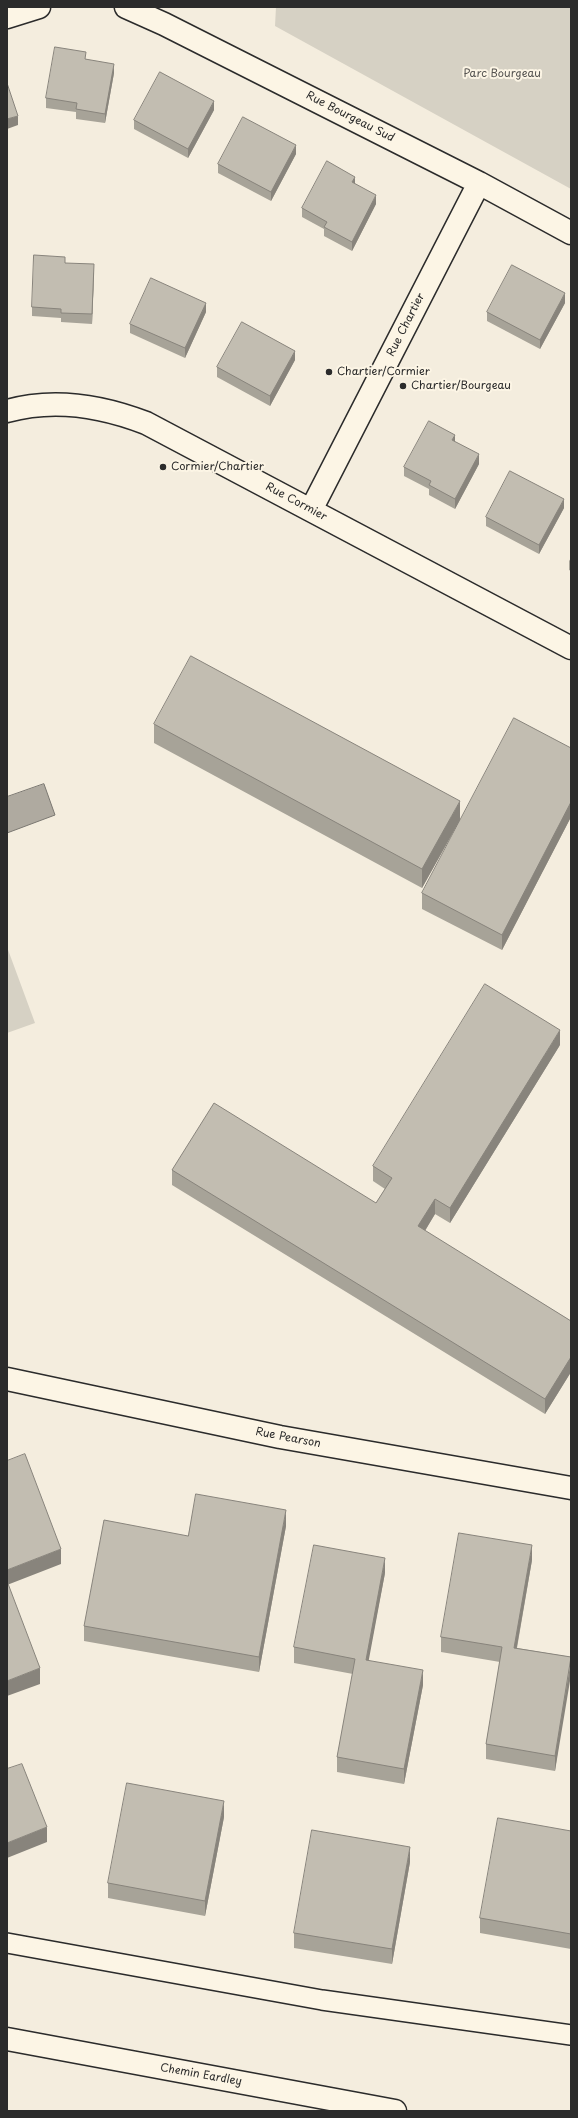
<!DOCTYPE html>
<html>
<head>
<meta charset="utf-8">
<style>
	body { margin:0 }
	#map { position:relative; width:578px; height:2118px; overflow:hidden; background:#f4edde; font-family:"Playpen Sans",sans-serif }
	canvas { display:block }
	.frame { position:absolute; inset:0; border:8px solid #2b2b2b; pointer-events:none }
</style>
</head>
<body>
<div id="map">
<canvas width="578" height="2118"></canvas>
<div class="frame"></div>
</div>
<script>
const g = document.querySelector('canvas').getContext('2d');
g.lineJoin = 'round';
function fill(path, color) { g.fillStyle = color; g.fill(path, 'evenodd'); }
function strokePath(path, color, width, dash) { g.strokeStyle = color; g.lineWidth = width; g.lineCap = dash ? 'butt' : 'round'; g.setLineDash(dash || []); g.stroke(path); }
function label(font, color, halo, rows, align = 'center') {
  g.font = font + ' "Playpen Sans",sans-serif'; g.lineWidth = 4; g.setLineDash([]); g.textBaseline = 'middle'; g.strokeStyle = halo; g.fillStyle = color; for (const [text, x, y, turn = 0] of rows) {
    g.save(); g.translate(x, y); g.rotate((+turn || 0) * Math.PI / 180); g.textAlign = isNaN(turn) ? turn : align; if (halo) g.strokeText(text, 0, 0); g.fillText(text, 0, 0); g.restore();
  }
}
fill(new Path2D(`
	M 276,7 L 571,7 L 571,189 L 275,26 Z
	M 7,947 L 35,1023 L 7,1033 Z`), '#d6d1c4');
const water = new Path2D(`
	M 44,784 L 55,815 L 7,833 L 7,797 Z`);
fill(water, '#afaaa0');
strokePath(water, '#7a7771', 1);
const lane = new Path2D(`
	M 7,1943 L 322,2000 L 571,2035`);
const street = new Path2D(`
	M 126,7 L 164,24 L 479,183 L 571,233
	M 7,17 L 39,7
	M 7,411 C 53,398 102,406 146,423 L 571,648
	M 311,510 L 479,183
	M 7,1379 L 280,1437 L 571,1488`);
const secondary = new Path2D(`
	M 7,2039 L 395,2111`);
strokePath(lane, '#2b2b2b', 22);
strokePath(street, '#2b2b2b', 25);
strokePath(secondary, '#2b2b2b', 25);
strokePath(lane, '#fcf5e5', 19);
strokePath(street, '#fcf5e5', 22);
strokePath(secondary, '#fcf5e5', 22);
fill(new Path2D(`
	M 86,59 L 114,73 L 105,123 L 76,119 L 76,112 L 46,108 L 46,98 Z
	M 214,110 L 188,158 L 134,129 L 134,120 Z
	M 296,154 L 271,201 L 218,173 L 218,164 Z
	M 355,184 L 376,204 L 352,251 L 324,236 L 324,229 L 302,217 L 302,208 Z
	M 65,263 L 94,273 L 92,324 L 61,322 L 61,318 L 32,316 L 32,307 Z
	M 565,303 L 540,349 L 487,321 L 487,312 Z
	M 206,312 L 185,358 L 130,333 L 130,324 Z
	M 295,360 L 270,406 L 217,377 L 217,367 Z
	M 455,442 L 479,464 L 455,509 L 429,495 L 429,489 L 404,476 L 404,467 Z
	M 564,508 L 539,554 L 486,526 L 486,517 Z
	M 571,558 L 571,571 L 569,570 L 569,561 Z
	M 154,724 L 460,820 L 422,888 L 154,743 Z
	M 571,748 L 571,817 L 502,950 L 422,909 L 422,893 Z
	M 560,1045 L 450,1223 L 435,1214 L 425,1231 L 571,1321 L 571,1372 L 545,1414 L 172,1185 L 172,1170 L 376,1203 L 385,1189 L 373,1181 L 373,1166 Z
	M 286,1526 L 259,1672 L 84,1641 L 84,1626 L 188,1536 Z
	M 532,1560 L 517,1648 L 571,1657 L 555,1771 L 486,1759 L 486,1744 L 500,1662 L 441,1652 L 441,1637 Z
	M 385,1573 L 368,1660 L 423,1685 L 404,1784 L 337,1772 L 337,1757 L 353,1674 L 294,1663 L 294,1647 Z
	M 224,1817 L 205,1916 L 108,1898 L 108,1883 Z
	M 571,1831 L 571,1949 L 480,1933 L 480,1918 Z
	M 410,1862 L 392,1964 L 294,1948 L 294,1933 Z`), '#a7a398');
fill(new Path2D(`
	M 114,64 L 114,73 L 105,123 L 105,114 Z
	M 214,101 L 214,110 L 188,158 L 188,149 Z
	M 18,116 L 18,125 L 7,129 L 7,119 Z
	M 296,145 L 296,154 L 271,201 L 271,192 Z
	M 355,177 L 355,186 L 352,182 Z
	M 376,195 L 376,204 L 352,251 L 352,242 Z
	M 94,264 L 94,273 L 92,324 L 92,314 Z
	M 565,293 L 565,303 L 540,349 L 540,340 Z
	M 206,303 L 206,312 L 185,358 L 185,348 Z
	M 295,351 L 295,360 L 270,406 L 270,396 Z
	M 455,435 L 455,444 L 452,440 Z
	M 479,454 L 479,464 L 455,509 L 455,499 Z
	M 564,499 L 564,508 L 539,554 L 539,545 Z
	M 460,801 L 460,820 L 422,888 L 422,869 Z
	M 571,802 L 571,817 L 502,950 L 502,935 Z
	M 560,1030 L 560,1045 L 450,1223 L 450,1208 Z
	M 435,1199 L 435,1214 L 418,1242 L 418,1226 Z
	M 571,1357 L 571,1372 L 545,1414 L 545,1399 Z
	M 286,1510 L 286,1526 L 259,1672 L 259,1657 Z
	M 532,1545 L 532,1560 L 514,1663 L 514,1648 Z
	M 61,1549 L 61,1564 L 7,1585 L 7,1570 Z
	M 385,1558 L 385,1573 L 366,1675 L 366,1660 Z
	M 571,1660 L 571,1675 L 555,1771 L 555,1756 Z
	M 40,1668 L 40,1684 L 7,1696 L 7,1681 Z
	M 423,1670 L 423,1685 L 404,1784 L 404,1769 Z
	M 224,1801 L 224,1817 L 205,1916 L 205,1901 Z
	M 47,1827 L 47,1842 L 7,1858 L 7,1843 Z
	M 410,1847 L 410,1862 L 392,1964 L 392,1949 Z`), '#88847c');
const building = new Path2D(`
	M 55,47 L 86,52 L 85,59 L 114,64 L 105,114 L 76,109 L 77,103 L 46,98 Z
	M 160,72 L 214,101 L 188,149 L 134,120 Z
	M 7,83 L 18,116 L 7,119 Z
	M 243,117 L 296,145 L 271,192 L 218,164 Z
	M 327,161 L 355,177 L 352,182 L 376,195 L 352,242 L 324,227 L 327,222 L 302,208 Z
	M 34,255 L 65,257 L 65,263 L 94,264 L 92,314 L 61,313 L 61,309 L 32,307 Z
	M 512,265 L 565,293 L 540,340 L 487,312 Z
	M 151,278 L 206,303 L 185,348 L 130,324 Z
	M 242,322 L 295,351 L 270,396 L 217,367 Z
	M 429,421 L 455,435 L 452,440 L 479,454 L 455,499 L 429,485 L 431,481 L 404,467 Z
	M 510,471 L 564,499 L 539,545 L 486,517 Z
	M 191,656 L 460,801 L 422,869 L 154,724 Z
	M 514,718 L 571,748 L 571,802 L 502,935 L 422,893 Z
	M 485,984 L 560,1030 L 450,1208 L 435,1199 L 418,1226 L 571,1321 L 571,1357 L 545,1399 L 172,1170 L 214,1103 L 376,1203 L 392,1178 L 373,1166 Z
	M 25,1454 L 61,1549 L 7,1570 L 7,1461 Z
	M 196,1494 L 286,1510 L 259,1657 L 84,1626 L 104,1520 L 188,1536 Z
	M 459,1533 L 532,1545 L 514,1648 L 571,1657 L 555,1756 L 486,1744 L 502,1647 L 441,1637 Z
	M 314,1545 L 385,1558 L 366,1660 L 423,1670 L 404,1769 L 337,1757 L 355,1659 L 294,1647 Z
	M 7,1581 L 40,1668 L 7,1681 Z
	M 22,1764 L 47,1827 L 7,1843 L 7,1769 Z
	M 127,1783 L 224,1801 L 205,1901 L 108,1883 Z
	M 498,1818 L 571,1831 L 571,1934 L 480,1918 Z
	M 312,1830 L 410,1847 L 392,1949 L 294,1933 Z`);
fill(building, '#c2bdb1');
strokePath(building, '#88847c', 1);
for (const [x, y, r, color] of [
	[329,372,4,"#2b2b2b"],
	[403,386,4,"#2b2b2b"],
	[163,467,4,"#2b2b2b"]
]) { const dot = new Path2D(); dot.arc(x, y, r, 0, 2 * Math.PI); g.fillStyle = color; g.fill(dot); strokePath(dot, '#fcf5e5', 1.5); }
label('11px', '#565451', '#fcf5e5', [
	["Parc Bourgeau",502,74]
]);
label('11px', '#2b2b2b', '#fcf5e5', [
	["Rue Bourgeau Sud",350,117,27],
	["Rue Chartier",406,325,-63],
	["Rue Cormier",296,502,28],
	["Rue Pearson",288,1438,11],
	["Chemin Eardley",201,2075,10]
]);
label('11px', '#2b2b2b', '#fcf5e5', [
	["Chartier/Cormier",337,372],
	["Chartier/Bourgeau",411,386],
	["Cormier/Chartier",171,467]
], 'left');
</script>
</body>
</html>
